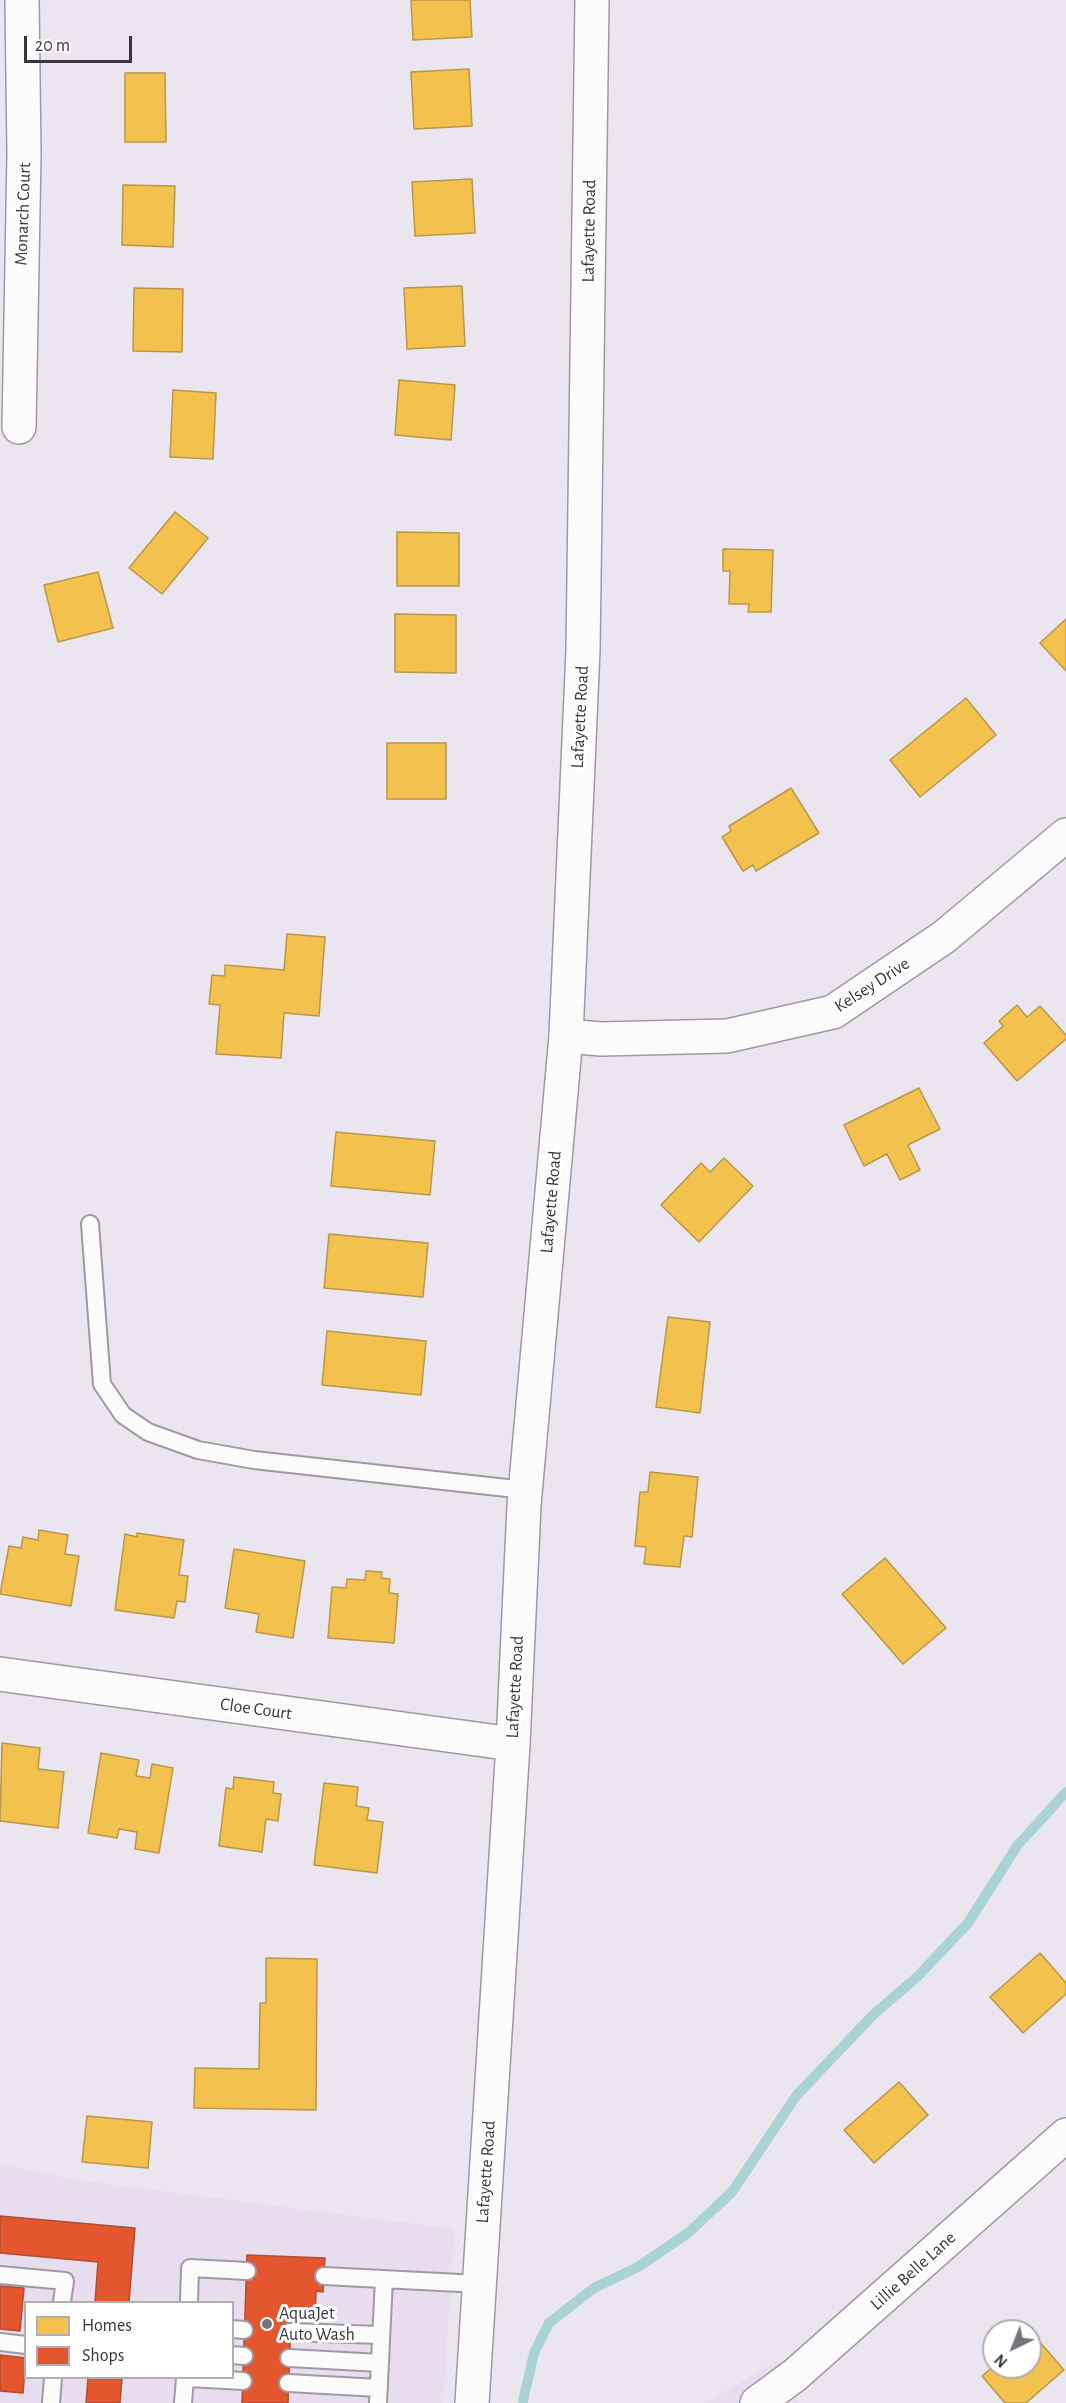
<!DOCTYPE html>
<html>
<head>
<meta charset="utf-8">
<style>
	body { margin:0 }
	#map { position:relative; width:1066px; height:2403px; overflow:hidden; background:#eae5ee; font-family:"Alegreya Sans",sans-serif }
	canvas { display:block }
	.legend { position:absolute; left:24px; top:2301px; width:210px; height:78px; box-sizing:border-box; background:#fff; border:2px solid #b0aeb1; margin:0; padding:8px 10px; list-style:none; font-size:18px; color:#39353c }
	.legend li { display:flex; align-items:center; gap:12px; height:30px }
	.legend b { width:30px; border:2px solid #b0aeb1 }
	.north { position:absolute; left:982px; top:2319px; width:60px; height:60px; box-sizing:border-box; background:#fff; border:2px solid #b0aeb1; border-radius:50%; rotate:223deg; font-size:16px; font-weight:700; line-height:24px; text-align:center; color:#39353c }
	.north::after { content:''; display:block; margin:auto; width:21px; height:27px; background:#77737a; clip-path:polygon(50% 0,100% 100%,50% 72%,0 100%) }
	.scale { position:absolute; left:24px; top:36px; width:108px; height:27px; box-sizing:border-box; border:3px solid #39353c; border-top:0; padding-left:8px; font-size:18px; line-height:21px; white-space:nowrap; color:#39353c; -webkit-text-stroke:4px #fff; paint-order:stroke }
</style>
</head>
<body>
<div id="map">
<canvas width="1066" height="2403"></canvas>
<ul class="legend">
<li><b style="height:16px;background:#f2c14e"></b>Homes</li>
<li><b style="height:16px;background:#e4572e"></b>Shops</li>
</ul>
<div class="north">N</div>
<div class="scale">20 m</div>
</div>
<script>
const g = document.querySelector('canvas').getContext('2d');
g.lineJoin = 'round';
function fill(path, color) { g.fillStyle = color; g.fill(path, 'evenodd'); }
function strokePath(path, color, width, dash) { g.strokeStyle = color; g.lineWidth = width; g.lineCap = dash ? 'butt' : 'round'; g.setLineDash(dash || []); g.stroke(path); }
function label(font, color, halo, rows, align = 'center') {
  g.font = font + ' "Alegreya Sans",sans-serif'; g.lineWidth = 6; g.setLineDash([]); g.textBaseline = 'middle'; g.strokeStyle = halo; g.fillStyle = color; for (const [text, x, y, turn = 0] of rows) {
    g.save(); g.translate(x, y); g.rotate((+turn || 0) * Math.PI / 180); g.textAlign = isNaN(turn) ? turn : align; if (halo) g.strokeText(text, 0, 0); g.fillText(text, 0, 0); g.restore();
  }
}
fill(new Path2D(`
	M 0,2164 L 70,2179 L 454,2229 L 443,2403 L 0,2403 ZM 26,2302 L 232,2302 L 232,2378 L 26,2378 Z
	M 777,2360 L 799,2403 L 706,2403 L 710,2401 Z`), '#e7ddee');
const homes = new Path2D(`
	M 411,0 L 470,0 L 472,37 L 413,40 Z
	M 469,69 L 472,126 L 414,129 L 411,72 Z
	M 125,73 L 165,73 L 166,142 L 125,142 Z
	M 472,179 L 475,233 L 415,236 L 412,182 Z
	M 123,185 L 175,186 L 173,247 L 122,245 Z
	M 462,286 L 465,346 L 407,349 L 404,288 Z
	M 134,288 L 183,289 L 182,352 L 133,351 Z
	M 399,380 L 455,385 L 451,440 L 395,435 Z
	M 173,390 L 216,393 L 213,459 L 170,457 Z
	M 175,512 L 208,538 L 162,594 L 129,568 Z
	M 397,532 L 459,533 L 459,586 L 397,586 Z
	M 723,549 L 773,550 L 771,612 L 748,612 L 749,604 L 729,604 L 730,571 L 723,571 Z
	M 98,572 L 113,628 L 58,642 L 44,585 Z
	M 395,614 L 456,615 L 456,673 L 395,672 Z
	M 1066,619 L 1066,671 L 1040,643 Z
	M 966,698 L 996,735 L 920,797 L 890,760 Z
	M 387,743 L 446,743 L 446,799 L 387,799 Z
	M 791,788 L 819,833 L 756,871 L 753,865 L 743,871 L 722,837 L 731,831 L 729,826 Z
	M 287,934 L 325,937 L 319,1016 L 284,1013 L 281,1058 L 216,1054 L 220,1005 L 209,1004 L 212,975 L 225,976 L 225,965 L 284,970 Z
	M 1017,1005 L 1027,1017 L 1040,1006 L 1066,1035 L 1066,1039 L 1017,1081 L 984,1043 L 1003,1026 L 999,1021 Z
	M 919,1088 L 940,1129 L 908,1145 L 920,1170 L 900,1180 L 887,1154 L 864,1166 L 844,1125 Z
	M 336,1132 L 435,1141 L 430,1195 L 331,1186 Z
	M 724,1158 L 753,1186 L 699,1242 L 661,1205 L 701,1163 L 710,1172 Z
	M 329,1234 L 428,1243 L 423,1297 L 324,1288 Z
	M 668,1317 L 710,1322 L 700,1413 L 656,1407 Z
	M 327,1331 L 426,1341 L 421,1395 L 322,1385 Z
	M 650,1472 L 698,1477 L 692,1537 L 684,1536 L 680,1567 L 644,1564 L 646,1547 L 635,1546 L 640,1492 L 648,1492 Z
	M 39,1530 L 68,1535 L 65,1554 L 79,1556 L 71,1606 L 0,1594 L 9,1546 L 21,1548 L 23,1537 L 38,1540 Z
	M 137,1533 L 184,1540 L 179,1575 L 188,1576 L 185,1602 L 177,1601 L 174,1618 L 115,1610 L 125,1534 L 137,1537 Z
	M 234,1549 L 305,1561 L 293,1638 L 256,1632 L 259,1614 L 225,1608 Z
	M 885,1558 L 946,1628 L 903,1664 L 842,1594 Z
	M 366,1571 L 382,1572 L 381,1578 L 390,1579 L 389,1593 L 398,1594 L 394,1643 L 328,1638 L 332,1587 L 346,1588 L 347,1579 L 365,1580 Z
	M 2,1743 L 40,1748 L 38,1769 L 64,1772 L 58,1828 L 0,1821 Z
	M 101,1753 L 139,1760 L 136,1776 L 150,1778 L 152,1764 L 173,1768 L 159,1853 L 135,1849 L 137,1832 L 119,1829 L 117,1838 L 88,1833 Z
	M 234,1777 L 274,1782 L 273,1793 L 281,1794 L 278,1821 L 266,1819 L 262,1852 L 219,1846 L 226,1788 L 233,1789 Z
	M 324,1783 L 358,1787 L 356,1806 L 369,1808 L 367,1820 L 383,1822 L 377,1873 L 314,1865 Z
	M 1040,1953 L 1066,1983 L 1066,1994 L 1023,2033 L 990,1997 Z
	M 266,1958 L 317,1959 L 316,2110 L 194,2108 L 195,2068 L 259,2069 L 260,2003 L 266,2003 Z
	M 899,2082 L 928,2115 L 874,2163 L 844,2130 Z
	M 87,2116 L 152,2122 L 148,2168 L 82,2162 Z
	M 1032,2333 L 1064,2370 L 1026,2403 L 1005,2403 L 982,2376 L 994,2366 L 1030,2367 Z`);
fill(homes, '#f2c14e');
strokePath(homes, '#ba9749', 1.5);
const shops = new Path2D(`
	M 0,2216 L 135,2228 L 129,2302 L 95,2302 L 98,2262 L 0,2253 Z
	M 247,2255 L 325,2258 L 323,2292 L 316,2291 L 315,2319 L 291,2318 L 288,2403 L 242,2403 Z
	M 0,2286 L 24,2288 L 20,2331 L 0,2329 Z
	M 0,2355 L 26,2358 L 23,2393 L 0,2391 Z
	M 88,2378 L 122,2378 L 120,2403 L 86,2403 Z`);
fill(shops, '#e4572e');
strokePath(shops, '#b14d32', 1.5);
strokePath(new Path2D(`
	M 523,2401 L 534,2353 L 549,2323 L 594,2288 L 638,2267 L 688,2233 L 732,2192 L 796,2096 L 873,2015 L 918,1976 L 968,1923 L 1017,1846 L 1066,1792`), '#a8d2d4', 10);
const lane = new Path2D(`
	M 90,1224 L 102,1384 L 123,1415 L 148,1432 L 198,1450 L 254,1460 L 525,1490
	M 0,2275 L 65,2281 L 62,2302
	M 324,2276 L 479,2284
	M 189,2302 L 190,2268 L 247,2271
	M 232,2329 L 244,2330
	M 290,2332 L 381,2335
	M 0,2342 L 26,2345
	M 232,2355 L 244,2356
	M 289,2358 L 380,2363
	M 188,2378 L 243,2381
	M 288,2383 L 379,2388
	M 51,2403 L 53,2378
	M 183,2403 L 185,2378
	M 378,2403 L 384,2279`);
const street = new Path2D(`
	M 19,427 L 24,154 L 22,0
	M 566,1036 L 601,1039 L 727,1036 L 833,1012 L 944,937 L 1066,835
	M 0,1674 L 513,1744
	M 757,2403 L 795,2375 L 1066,2135`);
const secondary = new Path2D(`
	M 472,2403 L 513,1744 L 524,1505 L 566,1036 L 583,650 L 592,0`);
strokePath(lane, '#9e9aa1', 20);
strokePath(street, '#9e9aa1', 36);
strokePath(secondary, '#9e9aa1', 36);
strokePath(lane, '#fcfbfc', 16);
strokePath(street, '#fcfbfc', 33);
strokePath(secondary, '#fcfbfc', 33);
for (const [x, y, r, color] of [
	[267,2324,6,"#77737a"]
]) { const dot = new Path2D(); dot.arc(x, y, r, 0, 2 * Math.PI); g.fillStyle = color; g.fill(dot); strokePath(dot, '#fff', 2); }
label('18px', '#39353c', '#fff', [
	["Monarch Court",23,214,-88],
	["Lafayette Road",589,231,-89],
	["Lafayette Road",580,717,-87],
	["Kelsey Drive",872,985,-33],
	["Lafayette Road",551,1202,-85],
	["Lafayette Road",515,1687,-87],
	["Cloe Court",256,1709,8],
	["Lafayette Road",486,2172,-86],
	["Lillie Belle Lane",913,2271,-42]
]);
label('18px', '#39353c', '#fff', [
	["AquaJet",279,2314],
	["Auto Wash",279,2335]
], 'left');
</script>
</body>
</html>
